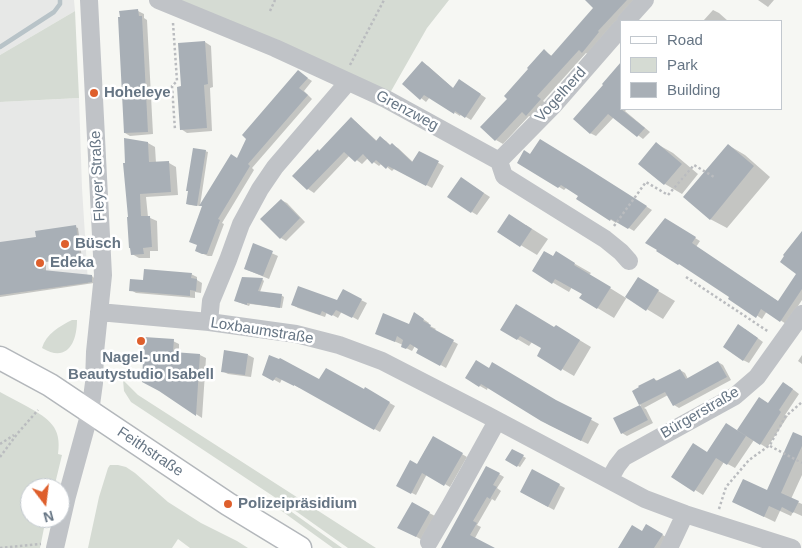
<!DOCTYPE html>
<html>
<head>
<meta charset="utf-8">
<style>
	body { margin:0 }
	#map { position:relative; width:802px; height:548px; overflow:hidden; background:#f6f7f3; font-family:Helvetica,sans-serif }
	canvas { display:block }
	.legend { position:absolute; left:620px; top:20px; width:162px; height:90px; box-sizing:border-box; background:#fff; border:1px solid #c2c8ce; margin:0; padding:6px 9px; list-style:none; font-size:15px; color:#667584 }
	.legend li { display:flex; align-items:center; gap:10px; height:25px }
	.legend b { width:25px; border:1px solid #c2c8ce }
	.north { position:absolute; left:20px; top:478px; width:50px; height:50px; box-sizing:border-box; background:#fff; border:1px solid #c2c8ce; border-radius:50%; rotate:165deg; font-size:14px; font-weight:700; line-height:20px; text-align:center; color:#667584 }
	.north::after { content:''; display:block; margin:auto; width:18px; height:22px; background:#de5f2c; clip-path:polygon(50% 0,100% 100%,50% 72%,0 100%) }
</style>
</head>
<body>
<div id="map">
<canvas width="802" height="548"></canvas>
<ul class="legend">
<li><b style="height:6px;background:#fff"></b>Road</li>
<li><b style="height:14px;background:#d5dbd3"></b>Park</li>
<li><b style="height:14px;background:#a8afb6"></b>Building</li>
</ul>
<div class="north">N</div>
</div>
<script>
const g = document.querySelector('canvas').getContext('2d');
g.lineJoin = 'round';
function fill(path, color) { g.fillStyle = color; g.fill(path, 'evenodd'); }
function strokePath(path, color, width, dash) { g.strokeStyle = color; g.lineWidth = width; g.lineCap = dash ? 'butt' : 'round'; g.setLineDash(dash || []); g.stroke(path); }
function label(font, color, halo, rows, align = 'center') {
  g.font = font + ' Helvetica,sans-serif'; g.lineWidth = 5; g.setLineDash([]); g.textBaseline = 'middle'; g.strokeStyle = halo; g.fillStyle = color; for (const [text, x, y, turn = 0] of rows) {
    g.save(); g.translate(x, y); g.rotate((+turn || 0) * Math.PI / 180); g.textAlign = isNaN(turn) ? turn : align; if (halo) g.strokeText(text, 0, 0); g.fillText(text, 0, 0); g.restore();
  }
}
fill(new Path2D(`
	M 0,0 L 74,0 L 75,11 L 0,55 Z
	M 79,98 L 82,188 L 88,283 L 0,295 L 0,102 Z`), '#e7e8e7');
fill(new Path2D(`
	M 178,0 L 449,0 L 427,28 L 390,93 Z
	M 75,11 L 79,98 L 0,102 L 0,55 Z
	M 72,320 L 77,320 C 77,343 67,363 42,348 C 46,334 60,326 72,320 Z
	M 123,380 L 138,395 L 376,548 L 348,548 L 297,512 L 131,402 L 124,391 Z
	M 0,392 C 9,397 19,402 28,407 C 49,419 62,427 58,454 L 62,455 L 54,488 L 30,488 L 30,518 L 46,518 L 40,548 L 0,548 Z
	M 110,465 L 118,465 L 126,467 L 135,473 L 168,502 L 201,523 L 237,541 L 248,548 L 190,548 L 178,539 L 172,548 L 88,548 L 99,497 L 108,468 Z
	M 265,499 L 275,500 L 342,548 L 333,548 Z`), '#d5dbd3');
fill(new Path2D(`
	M 587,0 L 634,0 L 632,6 L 589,55 L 586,53 L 543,101 L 547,104 L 533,118 L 529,116 L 503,144 L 496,140 L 509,99 L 544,51 L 552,56 L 595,8 Z
	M 758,0 L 774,0 L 768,7 Z
	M 713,10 L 719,13 L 728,21 L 703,21 Z
	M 138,11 L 144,14 L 144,18 L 147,20 L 153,134 L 130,136 L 125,133 L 121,18 Z
	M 205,42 L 211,46 L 213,87 L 210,88 L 212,131 L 187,133 L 181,129 L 182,87 Z
	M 422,63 L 428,66 L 454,89 L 465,84 L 486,98 L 471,120 L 461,114 L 460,116 L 430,97 L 426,102 L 421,98 Z
	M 621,65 L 621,109 L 627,109 L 625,111 L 650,132 L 643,139 L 614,117 L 596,136 L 590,133 Z
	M 298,72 L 312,81 L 304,91 L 312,99 L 252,168 L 254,170 L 222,223 L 224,224 L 212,256 L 208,256 L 201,253 L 238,160 Z
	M 351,119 L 356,122 L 377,141 L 380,138 L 386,141 L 391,146 L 392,145 L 398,148 L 414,163 L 419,152 L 444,166 L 432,188 L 395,168 L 392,171 L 382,163 L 379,166 L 368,158 L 362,164 L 350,155 L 314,193 L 308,189 L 294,176 L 319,152 Z
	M 125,140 L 148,143 L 155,147 L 156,163 L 169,163 L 176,167 L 178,195 L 146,197 L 148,217 L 157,221 L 158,251 L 150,251 L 150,258 L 139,258 L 132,254 Z
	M 540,140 L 652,210 L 634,231 L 617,221 L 616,223 L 578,199 L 580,195 L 567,187 L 564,190 L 519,162 L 531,156 Z
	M 657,144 L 673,153 L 698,174 L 682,194 L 665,184 L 640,163 Z
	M 728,145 L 745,155 L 770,177 L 727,228 L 710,219 Z
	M 205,151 L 208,152 L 200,206 L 190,205 L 187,204 Z
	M 467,182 L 490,197 L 477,215 L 472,212 Z
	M 281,200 L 287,203 L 305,222 L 286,241 L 281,238 Z
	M 666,220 L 700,241 L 696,247 L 779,302 L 802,287 L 802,300 L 786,324 L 767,311 L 762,319 L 730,297 Z
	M 526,225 L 548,239 L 537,255 L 499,232 Z
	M 75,227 L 78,228 L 82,259 L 46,262 L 46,272 L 92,276 L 94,278 L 94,283 L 0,297 L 0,244 L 37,238 Z
	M 254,245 L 278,256 L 269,279 L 245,269 Z
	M 545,252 L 554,257 L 556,253 L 591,273 L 589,275 L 626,298 L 638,279 L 675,301 L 663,319 L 627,297 L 614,318 L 581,298 L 584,294 L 572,287 L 569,292 L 533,271 Z
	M 191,274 L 197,277 L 197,280 L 202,283 L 201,293 L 195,292 L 195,298 L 136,293 L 131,290 L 144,282 Z
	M 262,279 L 264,281 L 260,292 L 281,295 L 284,297 L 282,308 L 250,304 L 249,306 L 238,302 Z
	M 343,291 L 367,303 L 358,320 L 342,311 L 338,318 L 327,312 L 325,317 L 298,308 L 293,305 L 337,302 Z
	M 414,313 L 429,323 L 428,325 L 436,329 L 434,331 L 458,344 L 446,368 L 418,352 L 419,348 L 415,346 L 412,351 L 402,346 L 403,345 L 382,336 L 410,326 Z
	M 556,326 L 591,347 L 574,376 L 538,355 L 543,348 L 532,342 L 529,346 L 502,330 L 555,328 Z
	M 745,329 L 763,342 L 749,363 L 743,360 Z
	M 173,341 L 179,344 L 179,354 L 200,355 L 206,358 L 202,418 L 161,391 Z
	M 248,355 L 254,358 L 251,377 L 228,374 L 222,371 Z
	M 802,355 L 802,364 L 798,361 Z
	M 718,362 L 723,365 L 731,380 L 679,408 L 674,405 L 668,395 L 644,408 L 646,409 L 653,423 L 627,436 L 622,433 L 615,419 L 641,406 L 633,392 L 654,379 L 658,381 L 680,370 L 685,373 L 688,379 Z
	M 489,369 L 558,402 L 599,424 L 588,444 L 549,425 L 488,387 L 487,390 L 466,378 Z
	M 264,374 L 319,381 L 364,391 L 365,389 L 395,406 L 380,432 L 301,387 L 300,388 L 282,379 L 280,383 Z
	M 790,387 L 799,394 L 785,415 L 788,416 L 767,448 L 754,440 L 735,468 L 724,462 L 703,495 L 673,476 L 738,431 L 759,398 L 769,404 Z
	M 433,437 L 467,457 L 450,487 L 427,474 L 416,495 L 398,486 L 417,465 Z
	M 802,437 L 802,475 L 791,499 L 802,504 L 802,516 L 793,512 L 791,516 L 780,511 L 775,522 L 734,502 L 768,491 Z
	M 512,450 L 526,458 L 520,467 L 507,460 Z
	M 487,467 L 504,477 L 497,488 L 501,491 L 495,501 L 492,499 L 477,525 L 481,527 L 475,538 L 492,548 L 442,548 Z
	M 532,471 L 565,488 L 554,510 L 521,492 Z
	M 412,504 L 435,516 L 422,540 L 399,527 Z
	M 646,526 L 668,538 L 662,548 L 620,548 L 642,532 Z`), '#0003');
strokePath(new Path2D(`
	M 0,47 L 54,12 L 60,4 L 60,0`), '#b8c3c8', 4.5);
fill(new Path2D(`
	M 585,0 L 627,0 L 598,31 L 599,32 L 582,53 L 579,50 L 537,96 L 541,99 L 526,116 L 522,112 L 495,141 L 480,127 L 507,99 L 504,96 L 528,69 L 527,68 L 544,49 L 551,56 L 593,8 Z
	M 138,9 L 139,16 L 142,16 L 148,132 L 124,133 L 118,17 L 120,17 L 119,11 Z
	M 205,41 L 208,84 L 204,85 L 207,128 L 180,130 L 177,87 L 181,86 L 178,43 Z
	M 422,61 L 453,88 L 459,79 L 481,94 L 465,118 L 455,111 L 454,114 L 424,95 L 420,100 L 402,84 Z
	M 621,62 L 621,109 L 645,128 L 637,137 L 608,114 L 590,134 L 573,119 L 603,85 L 602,84 Z
	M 298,70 L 308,78 L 299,88 L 308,95 L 248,164 L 250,166 L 218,219 L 220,220 L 207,254 L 202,254 L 195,251 L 197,245 L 189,242 L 202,206 L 199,206 L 231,154 L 237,158 L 246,139 L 242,135 Z
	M 351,117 L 376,141 L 380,136 L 390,145 L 392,143 L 412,162 L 419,151 L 439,161 L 426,186 L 388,166 L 386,169 L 376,160 L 372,164 L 363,154 L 355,162 L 344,152 L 307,190 L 292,176 L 318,149 L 319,151 Z
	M 124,138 L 148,142 L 149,162 L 169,161 L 171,192 L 140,194 L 141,216 L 150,216 L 152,247 L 143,248 L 144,254 L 131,255 L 130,248 L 129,248 L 127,217 L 128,217 L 123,163 L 125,163 Z
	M 540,139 L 584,166 L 647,206 L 628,229 L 611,219 L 610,221 L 576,199 L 578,196 L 561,185 L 558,188 L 517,163 L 524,150 L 530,154 Z
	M 656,142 L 682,164 L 664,185 L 638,164 Z
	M 728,144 L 754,166 L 710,220 L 683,197 Z
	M 193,148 L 206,150 L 197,206 L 186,204 L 188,191 L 186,191 Z
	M 461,177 L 484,193 L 471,213 L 447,197 Z
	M 281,199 L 300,218 L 280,239 L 260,219 Z
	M 509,214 L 532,229 L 520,247 L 497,232 Z
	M 665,218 L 696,237 L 692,243 L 778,301 L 796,274 L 780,262 L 784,256 L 783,255 L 802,231 L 802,289 L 780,322 L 761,309 L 756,318 L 728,299 L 729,297 L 679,264 L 678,265 L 656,251 L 657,250 L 645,243 Z
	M 76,225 L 80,258 L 44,261 L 43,270 L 92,275 L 92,282 L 0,295 L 0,242 L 36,237 L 35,231 Z
	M 253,243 L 273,251 L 263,276 L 244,269 Z
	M 544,251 L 553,256 L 556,251 L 575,263 L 574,265 L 611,287 L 597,309 L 579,298 L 582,294 L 555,279 L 552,284 L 532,271 Z
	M 144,269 L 192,273 L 191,278 L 197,279 L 196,291 L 190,290 L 190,296 L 129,291 L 130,279 L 143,280 Z
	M 242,277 L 263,278 L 258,291 L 282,294 L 280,308 L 247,303 L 247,305 L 234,301 Z
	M 638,277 L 659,290 L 646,311 L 625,297 Z
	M 298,286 L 337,300 L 343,289 L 362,299 L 352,318 L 336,310 L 332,316 L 322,311 L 320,315 L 291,305 Z
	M 516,304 L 554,327 L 556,325 L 580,340 L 561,371 L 537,356 L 541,348 L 520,336 L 517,340 L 500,330 Z
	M 414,312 L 424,319 L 423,321 L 431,325 L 430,327 L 454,340 L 440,366 L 416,353 L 418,349 L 410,344 L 406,349 L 401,347 L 403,340 L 397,336 L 395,342 L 375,334 L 383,313 L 409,324 Z
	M 738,324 L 758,338 L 743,361 L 723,347 Z
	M 144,337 L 174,339 L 173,352 L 200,354 L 196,416 L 159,391 L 142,382 Z
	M 224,350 L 248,354 L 245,375 L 221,372 Z
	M 269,355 L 279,359 L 280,358 L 319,379 L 326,368 L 364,389 L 365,387 L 390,402 L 374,430 L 294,385 L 294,386 L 276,377 L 273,381 L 262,375 Z
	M 476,360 L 489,368 L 492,362 L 556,400 L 592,418 L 581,441 L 541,421 L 481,384 L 479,387 L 465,378 Z
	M 718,361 L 727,377 L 673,406 L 665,392 L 639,405 L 632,391 L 639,387 L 638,386 L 654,378 L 656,381 L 680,369 L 686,379 Z
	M 783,382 L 793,389 L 779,410 L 781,412 L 760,445 L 737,430 L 759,397 L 768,403 Z
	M 640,405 L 648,420 L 621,434 L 613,418 Z
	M 726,423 L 746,436 L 727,465 L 716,458 L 694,492 L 671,477 L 693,443 L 707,452 Z
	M 793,432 L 802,436 L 802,446 L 781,493 L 799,501 L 793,513 L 782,507 L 780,511 L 769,506 L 764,517 L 732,502 L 743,479 L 767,490 Z
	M 433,436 L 463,453 L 444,486 L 422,473 L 411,494 L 396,486 L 410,460 L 417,464 Z
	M 512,449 L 524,455 L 517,467 L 505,460 Z
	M 486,466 L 500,473 L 493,485 L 497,487 L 490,499 L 487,497 L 473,521 L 477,523 L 470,535 L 495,548 L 441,548 Z
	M 532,469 L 560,484 L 548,507 L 520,492 Z
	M 412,502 L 430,512 L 416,537 L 397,528 Z
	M 646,524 L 663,534 L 654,548 L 618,548 L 632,525 L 642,531 Z`), '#a8afb6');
const major = new Path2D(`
	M 0,358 L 50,385 L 228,504 L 300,548`);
strokePath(major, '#b3b7bb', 25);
strokePath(new Path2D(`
	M 270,11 L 275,0
	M 173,23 L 177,81 L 172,86 L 175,130
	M 350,65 L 384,0
	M 614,226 L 646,182 L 668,195 L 694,165 L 714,177
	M 686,277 L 769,332
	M 0,444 L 14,435
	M 770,446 L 802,463
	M 0,457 L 17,434 L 38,410
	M 719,509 L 726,487 L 749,460 L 770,445 L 785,417 L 802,402
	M 0,548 L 41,544`), '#babcbf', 2.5, [2.5, 2.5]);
strokePath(new Path2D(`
	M 158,0 L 275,48 L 386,99 L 499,161 L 504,176 L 605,239 L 621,252 L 629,261
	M 626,21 L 645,0
	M 499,161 L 553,106 L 621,28
	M 99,312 L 209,322 L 296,334 L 339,345 L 382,361 L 485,414 L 645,499 L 685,514 L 792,548
	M 209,322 L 211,301 L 228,260 L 241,224 L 260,189 L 275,167 L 348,82
	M 609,480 L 617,466 L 624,457 L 735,396 L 757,377 L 802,314
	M 429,542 L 450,506 L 497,421
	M 55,548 L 67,496 L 90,412 L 94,383 L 95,352 L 103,275 L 89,0
	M 669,548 L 685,514`), '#c0c3c7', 18);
strokePath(major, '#fff', 22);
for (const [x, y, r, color] of [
	[94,93,5,"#de5f2c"],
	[65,244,5,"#de5f2c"],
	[40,263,5,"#de5f2c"],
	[141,341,5,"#de5f2c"],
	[228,504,5,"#de5f2c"]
]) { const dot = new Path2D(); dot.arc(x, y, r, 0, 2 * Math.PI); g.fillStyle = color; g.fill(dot); strokePath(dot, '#fff', 2); }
label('bold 15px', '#667584', '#fff', [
	["Hoheleye",104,93],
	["Büsch",75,244],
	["Edeka",50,263],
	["Nagel- und",141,358,"center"],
	["Beautystudio Isabell",141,375,"center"],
	["Polizeipräsidium",238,504]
], 'left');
label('15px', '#667584', '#fff', [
	["Vogelherd",561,95,-48],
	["Grenzweg",407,111,28],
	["Fleyer Straße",98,176,-93],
	["Loxbaumstraße",262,331,9],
	["Bürgerstraße",700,413,-30],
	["Feithstraße",150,452,34]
]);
</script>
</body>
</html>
